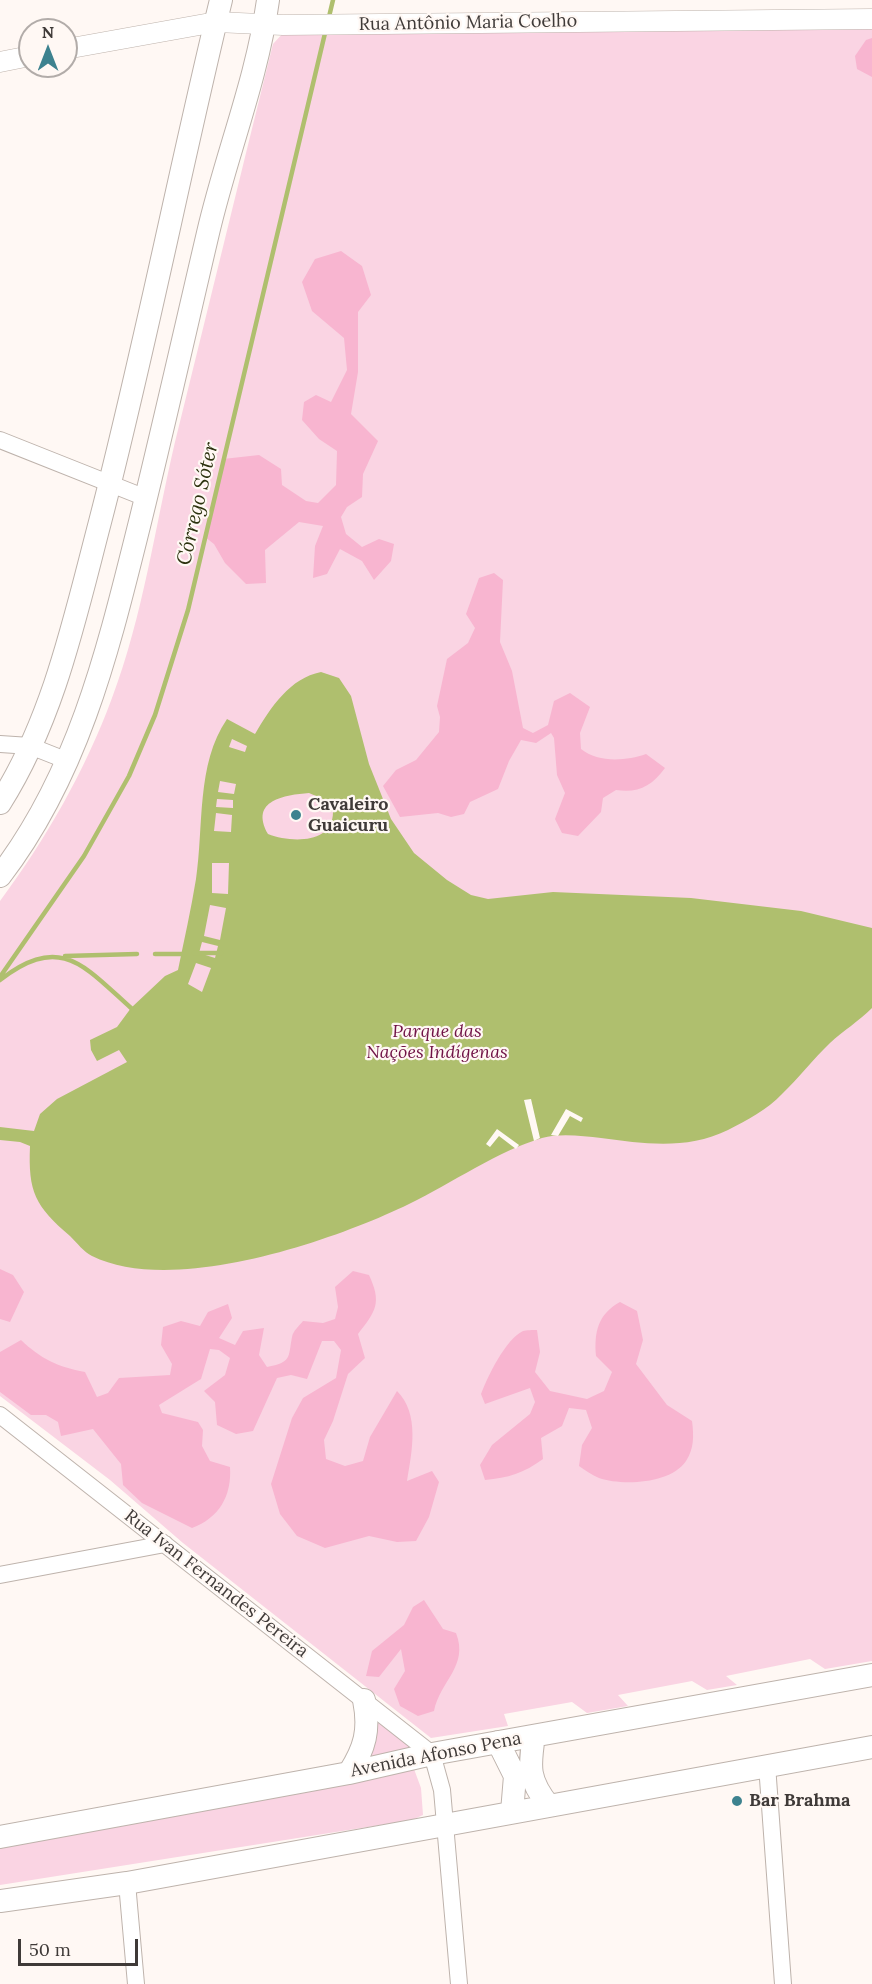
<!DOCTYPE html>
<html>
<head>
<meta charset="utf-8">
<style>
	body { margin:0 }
	#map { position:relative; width:872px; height:1984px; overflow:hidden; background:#fff8f4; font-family:Lora,serif }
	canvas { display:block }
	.north { position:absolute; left:18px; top:18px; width:60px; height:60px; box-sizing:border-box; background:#fff8f4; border:2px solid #b2aca9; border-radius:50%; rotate:0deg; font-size:16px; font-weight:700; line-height:24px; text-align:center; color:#3f3a38 }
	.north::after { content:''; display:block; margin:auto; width:21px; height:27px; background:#3d828f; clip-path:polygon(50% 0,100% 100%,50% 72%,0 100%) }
	.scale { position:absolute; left:18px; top:1939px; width:120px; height:27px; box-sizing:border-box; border:3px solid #3f3a38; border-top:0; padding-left:8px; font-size:18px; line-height:21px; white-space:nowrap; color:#3f3a38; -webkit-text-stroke:4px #fff8f4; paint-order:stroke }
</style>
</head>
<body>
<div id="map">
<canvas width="872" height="1984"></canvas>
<div class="north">N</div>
<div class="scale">50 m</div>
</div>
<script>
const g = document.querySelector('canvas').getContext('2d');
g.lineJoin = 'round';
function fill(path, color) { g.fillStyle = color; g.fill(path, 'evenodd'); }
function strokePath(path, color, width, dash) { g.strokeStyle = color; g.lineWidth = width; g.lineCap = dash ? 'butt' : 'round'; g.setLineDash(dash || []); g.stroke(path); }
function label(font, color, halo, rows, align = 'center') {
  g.font = font + ' Lora,serif'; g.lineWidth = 4.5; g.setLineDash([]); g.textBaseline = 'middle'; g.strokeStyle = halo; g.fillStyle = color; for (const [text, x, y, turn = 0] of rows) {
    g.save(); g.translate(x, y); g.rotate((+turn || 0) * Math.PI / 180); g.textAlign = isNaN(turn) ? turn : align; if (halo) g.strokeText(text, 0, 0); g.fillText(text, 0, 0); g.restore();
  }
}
fill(new Path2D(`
	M 872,28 L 872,1661 L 825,1669 L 810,1659 L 726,1676 L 737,1685 L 707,1690 L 692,1681 L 618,1695 L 628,1706 L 587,1713 L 572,1702 L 504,1714 L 508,1726 L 431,1738 L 183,1543 L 110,1480 L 0,1396 L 0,901 C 46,839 85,771 112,698 C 143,616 155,527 175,442 C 208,309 240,176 273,44 L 284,32 Z
	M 370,1714 L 416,1750 L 359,1762 Z
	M 414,1769 L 421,1788 L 423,1815 L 412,1820 L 0,1885 L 0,1845 Z`), '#fad4e3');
fill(new Path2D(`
	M 872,38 L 872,77 L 857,69 L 855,56 L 866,40 Z
	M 341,251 L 362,266 L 371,295 L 358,312 L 358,372 L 351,414 L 378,441 L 363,474 L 362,497 L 347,507 L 341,517 L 346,534 L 362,547 L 379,539 L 394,544 L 391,561 L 374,580 L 362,561 L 340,549 L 327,574 L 313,578 L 315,546 L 323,526 L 299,522 L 265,550 L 266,583 L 246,584 L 225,563 L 214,544 L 205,537 L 223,459 L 259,455 L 281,469 L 282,485 L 306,501 L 318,503 L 336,485 L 337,451 L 319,439 L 302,420 L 304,402 L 316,395 L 331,402 L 347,370 L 344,338 L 312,311 L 302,282 L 315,259 Z
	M 494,573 L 503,580 L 500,642 L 512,671 L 523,728 L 533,733 L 548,725 L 554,701 L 570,693 L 590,707 L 580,733 L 581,749 C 598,763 626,761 646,754 L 665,768 C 651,787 638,793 616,790 L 603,798 L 601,812 L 578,836 L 562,833 L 555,819 L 565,793 L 557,775 L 554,738 L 551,733 L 536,743 L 521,740 L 509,761 L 498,789 L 470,802 L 464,814 L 451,817 L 438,813 L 400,817 L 383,786 L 396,770 L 416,760 L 439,732 L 440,717 L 437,706 L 447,659 L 468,643 L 475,628 L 466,614 L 479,578 Z
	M 0,1269 L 13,1275 L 24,1292 L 10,1322 L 0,1319 Z
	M 353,1271 L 369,1275 C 382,1303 376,1311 358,1334 L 365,1358 L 348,1374 L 333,1421 L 324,1440 L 326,1459 L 345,1466 L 363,1461 L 370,1437 L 397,1391 C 420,1414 412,1451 407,1481 L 432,1471 L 439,1482 L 429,1517 L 416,1541 L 397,1542 L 369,1536 L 325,1548 L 297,1536 L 280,1514 L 271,1484 L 292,1418 L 303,1398 L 336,1378 L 341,1350 L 334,1341 L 322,1341 L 307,1379 L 291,1375 L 277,1378 L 253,1431 L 236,1434 L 217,1425 L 215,1402 L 204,1391 L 225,1375 L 230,1358 L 219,1350 L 210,1349 L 201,1379 L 159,1405 L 162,1413 L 198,1422 L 203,1430 L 202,1446 L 210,1461 L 230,1467 C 232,1496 219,1518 192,1528 L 142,1503 L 123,1485 L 121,1464 L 93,1429 L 61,1436 L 58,1422 L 46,1415 L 31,1415 L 0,1392 L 0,1352 L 21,1340 C 41,1359 58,1367 85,1372 L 97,1397 L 108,1393 L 119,1378 L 170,1375 L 172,1364 L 161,1345 L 163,1327 L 181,1321 L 200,1326 L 208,1312 L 228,1304 L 232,1318 L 219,1338 L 235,1345 L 243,1331 L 264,1328 L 259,1355 L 267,1367 C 292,1362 288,1358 292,1337 C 293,1331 299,1326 303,1321 L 323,1323 L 335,1319 L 338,1307 L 335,1287 Z
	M 620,1302 L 637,1311 L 643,1340 L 636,1364 L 667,1405 L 692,1421 C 694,1436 694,1449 686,1461 C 671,1484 622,1486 599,1478 C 592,1475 585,1470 579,1466 L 582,1445 L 592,1428 L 586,1410 L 569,1408 L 562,1426 L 541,1438 L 543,1459 C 524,1473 508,1478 485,1480 L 480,1465 L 492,1445 L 530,1414 L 535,1402 L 530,1388 L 485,1404 L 481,1394 C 488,1376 505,1340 523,1331 C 526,1330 533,1330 537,1330 L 540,1352 L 535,1372 L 550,1391 L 587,1399 L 604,1391 L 612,1372 L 596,1356 C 594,1332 598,1314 620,1302 Z
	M 424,1600 L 443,1629 L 456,1633 C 469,1666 440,1681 434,1711 L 418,1716 L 400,1706 L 394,1689 L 405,1671 L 401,1649 L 379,1677 L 366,1676 L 372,1651 L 404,1625 L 413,1607 Z`), '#f8b5d0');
fill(new Path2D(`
	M 321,672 L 339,678 L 351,696 L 369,764 L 391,819 L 414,853 L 447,880 L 471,895 L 488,899 L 553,892 L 691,898 L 801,911 L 872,928 L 872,1008 C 859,1021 843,1031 830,1043 C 813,1059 799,1078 782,1094 C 767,1110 747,1120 728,1130 C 687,1150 645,1144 601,1138 C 583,1136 560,1133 542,1138 C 498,1151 452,1183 409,1204 C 333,1241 173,1296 92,1256 C 84,1252 77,1243 70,1236 C 35,1206 28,1192 30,1146 L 20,1142 L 0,1140 L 0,1127 L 34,1131 L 40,1114 L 57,1099 L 127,1062 L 119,1050 L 97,1061 L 91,1050 L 90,1040 L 117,1027 L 131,1008 L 165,976 L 178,970 C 184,940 191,910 196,879 C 204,827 196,764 227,719 L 255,734 C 271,707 290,678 321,672 ZM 232,739 L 247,746 L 245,752 L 229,747 ZM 220,781 L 236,784 L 234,794 L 218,792 ZM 309,793 L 323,799 L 333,812 C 333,844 291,843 268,834 C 249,800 285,795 309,793 ZM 217,799 L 233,800 L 233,808 L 216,807 ZM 216,813 L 232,815 L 231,832 L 214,831 ZM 212,863 L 229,863 L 228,894 L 212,893 ZM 210,905 L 226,908 L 220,940 L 204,936 ZM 202,942 L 218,946 L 215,958 L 199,953 ZM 196,963 L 211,968 L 202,992 L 188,984 Z`), '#afbf6e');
fill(new Path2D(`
	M 531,1099 L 540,1138 L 534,1141 L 524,1100 Z
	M 566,1109 L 583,1118 L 581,1122 L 570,1116 L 558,1136 L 551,1135 Z
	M 497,1129 L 519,1145 L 516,1149 L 499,1136 L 490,1147 L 486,1144 Z`), '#fff8f4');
strokePath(new Path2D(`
	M 328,21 L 333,0
	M 194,953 L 221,953
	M 155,954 L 185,954
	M 65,956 L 137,954
	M 0,977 L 84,856 L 129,776 L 155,715 L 188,610 L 326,29
	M 0,980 C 61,933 84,966 131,1008`), '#afbf6e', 4.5);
const minor = new Path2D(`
	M 0,440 L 146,498
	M 0,744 L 30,746 L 68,761
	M 0,1415 L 432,1754 L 442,1790 L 459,1984
	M 0,1575 L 165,1544
	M 767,1765 L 783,1984
	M 127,1883 L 136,1984`);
const tertiary = new Path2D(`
	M 66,49 L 216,22 L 283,25 L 872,19
	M 0,62 L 30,56`);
const secondary = new Path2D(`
	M 0,803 C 54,718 75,617 100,522 C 145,349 179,173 221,0
	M 0,876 C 79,773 108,650 139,526 C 163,429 185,331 208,233 C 226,155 257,80 268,0
	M 534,1736 C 529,1767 528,1780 549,1806
	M 498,1742 L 515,1776 L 512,1812
	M 349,1773 C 365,1748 370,1730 364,1700
	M 0,1837 L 349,1773 L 432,1754 L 872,1675
	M 0,1901 L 127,1883 L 872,1747`);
strokePath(minor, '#beb3ac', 18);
strokePath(tertiary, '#beb3ac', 21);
strokePath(secondary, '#beb3ac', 24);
strokePath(minor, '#fff', 16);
strokePath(tertiary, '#fff', 20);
strokePath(secondary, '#fff', 22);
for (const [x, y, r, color] of [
	[296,815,6,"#3d828f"],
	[737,1801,6,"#3d828f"]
]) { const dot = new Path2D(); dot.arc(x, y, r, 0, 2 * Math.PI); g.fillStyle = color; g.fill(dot); strokePath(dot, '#fff8f4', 2); }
label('18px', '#3f3a38', '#fff8f4', [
	["Rua Antônio Maria Coelho",468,23,-1],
	["Rua Ivan Fernandes Pereira",216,1584,38],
	["Avenida Afonso Pena",436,1755,-11]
]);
label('bold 18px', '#3f3a38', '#fff8f4', [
	["Cavaleiro",308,805],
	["Guaicuru",308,826],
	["Bar Brahma",749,1801]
], 'left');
label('italic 18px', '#701246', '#fff8f4', [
	["Parque das",437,1032],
	["Nações Indígenas",437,1053]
]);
label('italic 20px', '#2c320f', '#fff8f4', [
	["Córrego Sóter",198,504,-77]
]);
</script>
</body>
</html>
